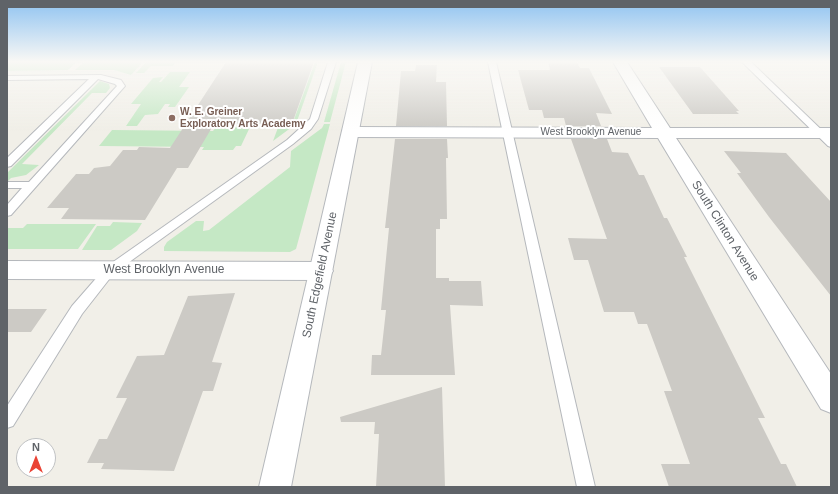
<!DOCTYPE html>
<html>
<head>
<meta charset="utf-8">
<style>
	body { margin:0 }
	#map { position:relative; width:838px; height:494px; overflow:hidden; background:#f1efe8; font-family:Helvetica,sans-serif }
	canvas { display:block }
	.frame { position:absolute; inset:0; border:8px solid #5f6368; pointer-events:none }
	.north { position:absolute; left:16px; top:438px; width:40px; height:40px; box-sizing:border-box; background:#fff; border:1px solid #bfc1c3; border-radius:50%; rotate:0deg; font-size:11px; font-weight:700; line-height:16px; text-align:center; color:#5f6368 }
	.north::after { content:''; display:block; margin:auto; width:14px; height:18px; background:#ea4335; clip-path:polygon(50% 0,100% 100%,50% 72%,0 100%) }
</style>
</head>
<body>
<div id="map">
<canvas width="838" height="494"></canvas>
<div class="frame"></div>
<div class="north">N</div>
</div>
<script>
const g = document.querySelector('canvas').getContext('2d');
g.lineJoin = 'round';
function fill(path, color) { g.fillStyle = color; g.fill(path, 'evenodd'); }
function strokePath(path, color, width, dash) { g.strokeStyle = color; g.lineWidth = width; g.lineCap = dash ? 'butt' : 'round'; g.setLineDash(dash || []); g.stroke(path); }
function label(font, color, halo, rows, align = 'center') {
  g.font = font + ' Helvetica,sans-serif'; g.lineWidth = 4; g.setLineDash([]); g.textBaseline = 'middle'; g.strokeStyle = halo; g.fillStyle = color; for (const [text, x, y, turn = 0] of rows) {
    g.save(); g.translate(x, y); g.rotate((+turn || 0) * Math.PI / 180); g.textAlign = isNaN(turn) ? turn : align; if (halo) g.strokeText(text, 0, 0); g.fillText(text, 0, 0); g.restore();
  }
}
fill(new Path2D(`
	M 7,62 L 77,62 L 68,70 L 7,71 Z
	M 84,62 L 143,62 L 131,75 L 114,70 L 75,70 Z
	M 146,62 L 176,62 L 173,66 L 151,66 L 144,73 L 136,73 Z
	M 315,62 L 318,62 L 296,124 L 273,141 L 279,125 L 292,125 Z
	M 341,62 L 346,62 L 330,122 L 324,122 Z
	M 170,72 L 190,72 L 179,87 L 189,87 L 175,107 L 168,107 L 170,104 L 165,104 L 158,114 L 145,115 L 137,126 L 126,126 L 141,104 L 131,104 L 153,78 L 163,77 L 159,82 L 161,82 Z
	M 100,81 L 109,84 L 110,88 L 106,93 L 92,93 L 22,164 L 39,165 L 26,175 L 11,178 L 7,182 L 7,173 Z
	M 324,124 L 330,124 L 296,249 L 290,252 L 164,251 L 164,247 L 167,242 L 196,221 L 204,221 L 203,231 L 209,230 L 290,167 L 291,151 L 322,128 Z
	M 216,127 L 250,127 L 241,146 L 236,146 L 233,150 L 202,150 L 204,147 L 99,146 L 112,130 L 213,131 Z
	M 113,222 L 142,223 L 137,231 L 111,250 L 82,250 L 97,226 L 110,226 Z
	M 27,224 L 96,224 L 78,249 L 7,249 L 7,228 L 23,228 Z`), '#c5e8c5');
fill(new Path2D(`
	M 226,62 L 314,62 L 292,124 L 214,124 L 188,168 L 177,168 L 145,220 L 61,219 L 69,208 L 47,208 L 76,174 L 89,174 L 94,168 L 110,166 L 123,150 L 137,150 L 139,147 L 170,148 Z
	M 548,62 L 577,62 L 580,68 L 589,68 L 612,114 L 596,113 L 601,126 L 566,126 L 564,118 L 544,118 L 542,110 L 529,110 L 518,70 L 550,70 Z
	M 416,65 L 437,65 L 436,82 L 446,82 L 447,126 L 396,126 L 401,71 L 415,71 Z
	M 659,67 L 700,67 L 739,111 L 736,111 L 739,114 L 693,114 Z
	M 395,139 L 447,139 L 448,158 L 446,158 L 447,219 L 440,219 L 440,229 L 436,229 L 436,278 L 449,278 L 449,281 L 481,281 L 483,306 L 450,305 L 455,375 L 371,375 L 372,355 L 381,355 L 386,310 L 381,310 L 389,228 L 385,228 Z
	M 571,139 L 607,139 L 612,152 L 628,153 L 639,175 L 644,175 L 664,218 L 667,218 L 687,257 L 684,257 L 765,418 L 758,418 L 781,464 L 786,464 L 797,487 L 669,487 L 661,464 L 690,464 L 664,391 L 672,391 L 647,324 L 638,324 L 634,312 L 604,312 L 588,260 L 574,260 L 568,238 L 607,239 Z
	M 724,151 L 786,153 L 831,202 L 831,296 L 769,217 L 737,173 L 741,173 Z
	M 235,293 L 212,362 L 222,363 L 213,391 L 203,391 L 174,471 L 101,469 L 104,463 L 87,463 L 99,439 L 107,439 L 127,398 L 116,398 L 137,356 L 164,355 L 188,296 Z
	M 7,309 L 47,309 L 31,332 L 7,332 Z
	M 442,387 L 445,487 L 376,487 L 379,434 L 374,434 L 375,422 L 341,422 L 340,417 Z`), '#cccac5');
const service = new Path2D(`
	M 328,62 L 336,62 L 318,119 L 311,129 L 293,144 L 114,273 L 82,314 L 13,426 L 7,428 L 7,406 L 72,306 L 106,267 L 287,140 L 310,119 Z
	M 488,62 L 496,62 L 595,487 L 577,487 Z
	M 742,62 L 751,62 L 831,139 L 831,147 L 828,146 Z
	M 101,75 L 121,80 L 125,86 L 11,215 L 7,216 L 7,205 L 22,188 L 7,188 L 7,182 L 29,182 L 117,86 L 115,84 L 98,79 L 11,166 L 7,167 L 7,158 L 89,79 L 7,80 L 7,76 Z`);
const minor = new Path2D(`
	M 613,62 L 627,62 L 670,128 L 831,128 L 831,138 L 676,138 L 831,374 L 831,413 L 821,409 L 658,138 L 352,137 L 346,136 L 344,132 L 346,128 L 352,127 L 652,128 Z
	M 7,261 L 321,262 L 329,265 L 333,271 L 329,277 L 321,280 L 7,279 Z`);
const tertiary = new Path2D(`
	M 358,62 L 372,62 L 291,487 L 259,487 Z`);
strokePath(service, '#b5b8bc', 2);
strokePath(minor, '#b5b8bc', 2);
strokePath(tertiary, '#b5b8bc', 2);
fill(service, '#fff');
fill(minor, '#fff');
fill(tertiary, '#fff');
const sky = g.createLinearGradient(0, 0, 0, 131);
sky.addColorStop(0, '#8fc3f1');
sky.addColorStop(0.47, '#f9f8f5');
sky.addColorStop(1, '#f9f8f500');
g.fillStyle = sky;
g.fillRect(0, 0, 838, 131);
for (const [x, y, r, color] of [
	[172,118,4,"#8d6e63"]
]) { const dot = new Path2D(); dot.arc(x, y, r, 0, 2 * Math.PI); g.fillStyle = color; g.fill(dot); strokePath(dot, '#fff', 1.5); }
label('bold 10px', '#785e54', '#fff', [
	["W. E. Greiner",180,112],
	["Exploratory Arts Academy",180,124]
], 'left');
label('10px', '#5f6368', '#fff', [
	["West Brooklyn Avenue",591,132]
]);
label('12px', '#5f6368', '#fff', [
	["South Clinton Avenue",725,231,58],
	["West Brooklyn Avenue",164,270],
	["South Edgefield Avenue",320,275,-78]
]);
</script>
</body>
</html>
